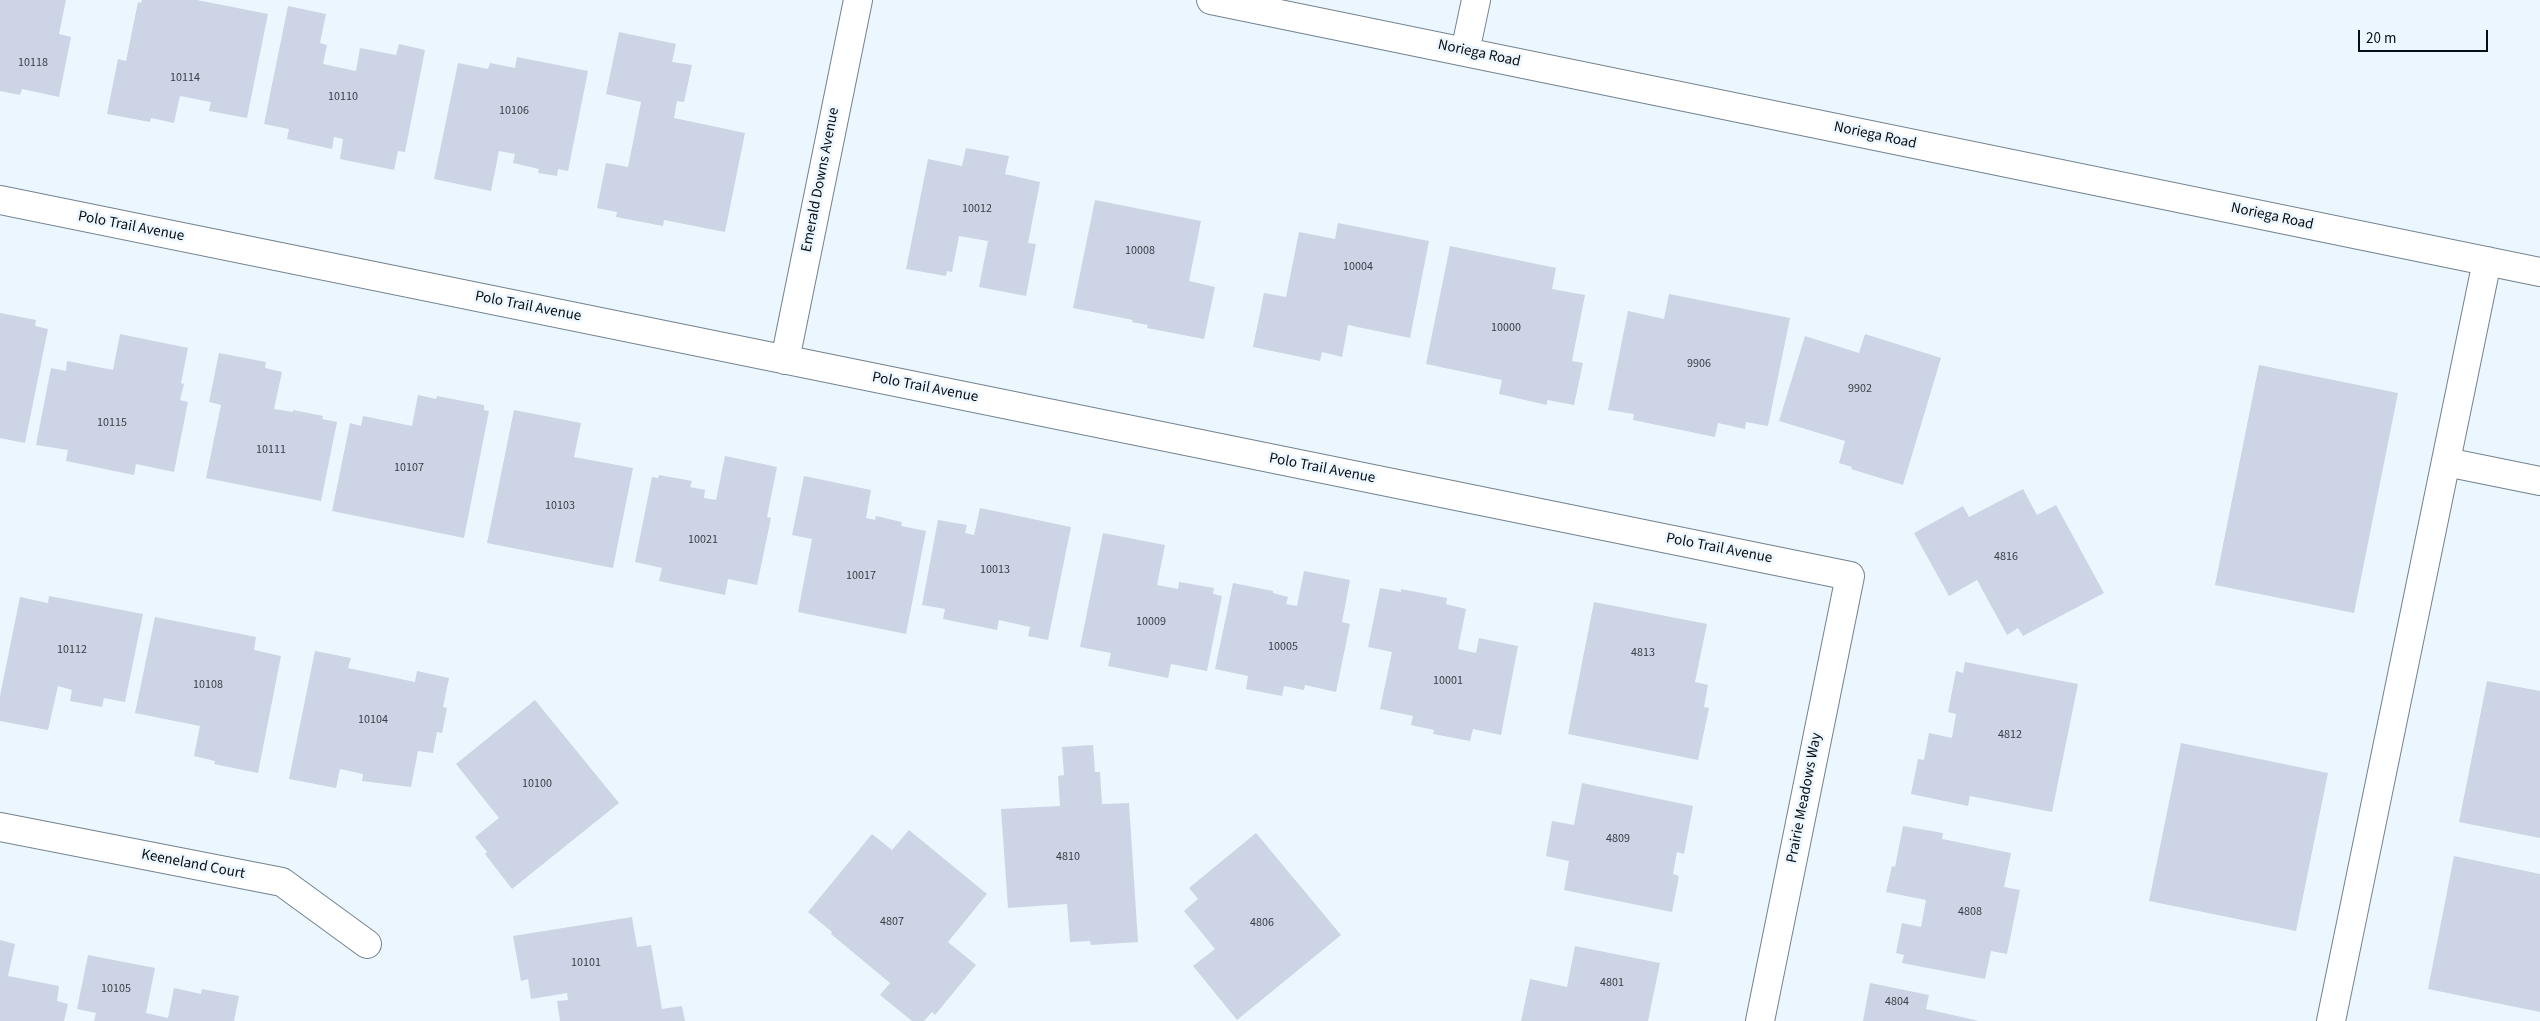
<!DOCTYPE html>
<html>
<head>
<meta charset="utf-8">
<style>
	body { margin:0 }
	#map { position:relative; width:2540px; height:1021px; overflow:hidden; background:#ecf6fe; font-family:"Source Sans 3",sans-serif }
	canvas { display:block }
	.scale { position:absolute; left:2358px; top:30px; width:130px; height:22px; box-sizing:border-box; border:2px solid #080e12; border-top:0; padding-left:6px; font-size:15px; line-height:18px; white-space:nowrap; color:#080e12; -webkit-text-stroke:4px #ecf6fe; paint-order:stroke }
</style>
</head>
<body>
<div id="map">
<canvas width="2540" height="1021"></canvas>
<div class="scale">20 m</div>
</div>
<script>
const g = document.querySelector('canvas').getContext('2d');
g.lineJoin = 'round';
function fill(path, color) { g.fillStyle = color; g.fill(path, 'evenodd'); }
function strokePath(path, color, width, dash) { g.strokeStyle = color; g.lineWidth = width; g.lineCap = dash ? 'butt' : 'round'; g.setLineDash(dash || []); g.stroke(path); }
function label(font, color, halo, rows, align = 'center') {
  g.font = font + ' "Source Sans 3",sans-serif'; g.lineWidth = 5; g.setLineDash([]); g.textBaseline = 'middle'; g.strokeStyle = halo; g.fillStyle = color; for (const [text, x, y, turn = 0] of rows) {
    g.save(); g.translate(x, y); g.rotate((+turn || 0) * Math.PI / 180); g.textAlign = isNaN(turn) ? turn : align; if (halo) g.strokeText(text, 0, 0); g.fillText(text, 0, 0); g.restore();
  }
}
fill(new Path2D(`
	M 0,0 L 66,0 L 59,34 L 71,37 L 59,97 L 22,89 L 20,95 L 0,91 Z
	M 142,0 L 197,0 L 268,14 L 247,118 L 209,111 L 211,102 L 180,96 L 174,123 L 151,118 L 150,122 L 107,114 L 118,59 L 126,61 L 138,2 L 141,3 Z
	M 288,6 L 326,14 L 320,43 L 327,45 L 323,64 L 356,71 L 360,48 L 396,55 L 399,44 L 425,50 L 405,152 L 398,151 L 394,170 L 340,159 L 343,139 L 334,137 L 332,149 L 287,139 L 289,129 L 264,124 Z
	M 619,32 L 676,44 L 672,62 L 692,65 L 684,102 L 677,101 L 674,118 L 745,133 L 725,232 L 664,220 L 663,226 L 616,217 L 617,212 L 597,208 L 606,163 L 628,167 L 641,102 L 606,94 Z
	M 517,57 L 588,71 L 568,171 L 558,169 L 557,176 L 538,173 L 539,169 L 513,163 L 515,154 L 499,151 L 491,191 L 434,179 L 458,63 L 488,69 L 490,63 L 515,68 Z
	M 966,148 L 1009,156 L 1005,174 L 1040,182 L 1028,243 L 1036,244 L 1026,296 L 979,287 L 988,241 L 959,236 L 952,272 L 947,271 L 946,276 L 906,269 L 928,159 L 962,166 Z
	M 1095,200 L 1201,221 L 1189,281 L 1215,287 L 1204,339 L 1147,328 L 1148,325 L 1132,322 L 1133,320 L 1073,308 Z
	M 1338,223 L 1429,241 L 1410,338 L 1348,325 L 1342,357 L 1322,352 L 1320,361 L 1253,347 L 1264,293 L 1286,297 L 1299,232 L 1335,239 Z
	M 1450,246 L 1556,268 L 1552,289 L 1585,295 L 1572,361 L 1583,363 L 1574,405 L 1547,400 L 1547,405 L 1499,394 L 1502,380 L 1426,364 Z
	M 1669,294 L 1790,318 L 1768,426 L 1746,422 L 1745,429 L 1718,423 L 1715,437 L 1633,420 L 1634,414 L 1608,410 L 1628,311 L 1664,319 Z
	M 0,313 L 36,320 L 35,326 L 48,329 L 25,443 L 0,438 Z
	M 120,334 L 188,348 L 181,383 L 184,384 L 180,400 L 188,402 L 174,472 L 136,464 L 134,475 L 66,461 L 68,450 L 36,445 L 51,368 L 66,371 L 67,361 L 113,370 Z
	M 1865,334 L 1941,358 L 1903,485 L 1851,469 L 1852,467 L 1839,463 L 1845,441 L 1779,421 L 1805,336 L 1859,353 Z
	M 219,353 L 266,362 L 265,368 L 282,372 L 274,409 L 293,412 L 293,410 L 323,416 L 322,419 L 337,422 L 321,501 L 206,478 L 221,405 L 209,402 Z
	M 2259,365 L 2398,393 L 2354,613 L 2215,585 Z
	M 418,395 L 436,399 L 437,396 L 484,405 L 484,410 L 489,411 L 464,538 L 332,511 L 350,423 L 361,426 L 363,416 L 412,426 Z
	M 514,410 L 581,423 L 574,457 L 633,468 L 613,568 L 487,543 Z
	M 725,456 L 777,467 L 767,517 L 771,518 L 757,585 L 728,579 L 725,595 L 659,581 L 662,568 L 635,562 L 652,477 L 658,478 L 659,475 L 692,481 L 690,487 L 705,490 L 704,498 L 716,500 Z
	M 804,476 L 871,490 L 866,518 L 875,520 L 876,516 L 902,522 L 901,526 L 926,531 L 906,634 L 798,612 L 812,539 L 792,535 Z
	M 2023,489 L 2037,515 L 2056,505 L 2104,593 L 2023,636 L 2018,628 L 2007,635 L 1977,580 L 1949,596 L 1914,533 L 1963,506 L 1969,517 Z
	M 980,508 L 1071,527 L 1048,640 L 1028,636 L 1030,627 L 999,620 L 997,630 L 943,619 L 945,609 L 922,605 L 938,520 L 967,525 L 965,533 L 974,535 Z
	M 1103,533 L 1165,545 L 1157,585 L 1178,589 L 1179,582 L 1214,588 L 1213,594 L 1222,596 L 1207,671 L 1171,664 L 1168,678 L 1108,666 L 1111,653 L 1080,647 Z
	M 1304,571 L 1350,580 L 1342,622 L 1350,624 L 1336,692 L 1305,685 L 1304,690 L 1284,686 L 1282,696 L 1246,689 L 1248,676 L 1215,669 L 1233,583 L 1273,591 L 1273,593 L 1288,597 L 1286,604 L 1297,606 Z
	M 1380,588 L 1401,592 L 1401,589 L 1447,598 L 1446,604 L 1466,609 L 1458,649 L 1476,653 L 1479,638 L 1518,646 L 1501,735 L 1473,729 L 1470,741 L 1433,734 L 1434,730 L 1411,725 L 1413,716 L 1380,709 L 1392,652 L 1368,647 Z
	M 49,596 L 143,614 L 125,702 L 104,698 L 102,707 L 70,701 L 72,690 L 58,686 L 48,730 L 0,721 L 0,696 L 20,597 L 48,603 Z
	M 1594,602 L 1707,624 L 1695,682 L 1708,685 L 1704,707 L 1709,708 L 1698,760 L 1568,734 Z
	M 155,617 L 256,637 L 254,650 L 281,656 L 258,773 L 214,764 L 215,761 L 194,756 L 200,726 L 135,713 Z
	M 315,651 L 351,658 L 348,668 L 415,682 L 417,671 L 449,678 L 443,707 L 447,708 L 442,733 L 437,732 L 433,753 L 418,751 L 411,787 L 362,781 L 363,774 L 340,769 L 336,788 L 289,779 Z
	M 1965,662 L 2078,684 L 2052,812 L 1970,796 L 1968,806 L 1911,794 L 1918,759 L 1924,760 L 1929,733 L 1952,738 L 1956,714 L 1948,712 L 1956,671 L 1963,673 Z
	M 2487,681 L 2540,691 L 2540,838 L 2459,822 Z
	M 535,700 L 619,803 L 512,889 L 485,854 L 487,852 L 475,837 L 499,818 L 456,764 Z
	M 2181,743 L 2328,773 L 2296,931 L 2149,901 Z
	M 1093,745 L 1095,772 L 1100,772 L 1102,804 L 1129,803 L 1138,942 L 1091,945 L 1090,941 L 1070,942 L 1067,904 L 1008,908 L 1001,809 L 1060,806 L 1058,776 L 1064,775 L 1062,747 Z
	M 1582,783 L 1693,806 L 1684,854 L 1677,852 L 1673,874 L 1679,876 L 1672,912 L 1564,890 L 1569,861 L 1546,856 L 1552,821 L 1574,825 Z
	M 1903,826 L 1943,833 L 1942,839 L 2011,853 L 2004,887 L 2020,890 L 2007,954 L 1991,951 L 1985,979 L 1902,963 L 1904,955 L 1896,953 L 1902,923 L 1921,927 L 1926,900 L 1886,892 L 1892,866 L 1895,867 Z
	M 909,830 L 987,894 L 948,942 L 976,965 L 935,1015 L 932,1012 L 924,1021 L 912,1021 L 880,995 L 890,983 L 831,934 L 832,932 L 808,912 L 872,834 L 892,850 Z
	M 1256,833 L 1341,935 L 1237,1020 L 1193,966 L 1215,949 L 1184,911 L 1198,899 L 1189,888 Z
	M 2454,856 L 2540,874 L 2540,1012 L 2428,989 Z
	M 632,917 L 637,947 L 651,945 L 662,1009 L 682,1006 L 685,1021 L 560,1021 L 557,1001 L 568,1000 L 567,993 L 531,999 L 528,979 L 521,981 L 513,936 Z
	M 0,940 L 15,944 L 8,976 L 59,986 L 57,1001 L 68,1004 L 64,1021 L 0,1021 Z
	M 1575,946 L 1660,963 L 1648,1021 L 1521,1021 L 1530,979 L 1567,987 Z
	M 88,955 L 155,968 L 146,1013 L 168,1018 L 174,988 L 201,994 L 202,989 L 239,996 L 234,1021 L 94,1021 L 96,1013 L 77,1009 Z
	M 1870,983 L 1929,995 L 1926,1009 L 1979,1021 L 1863,1021 Z`), '#ccd4e6');
const minor = new Path2D(`
	M 1211,0 L 2540,272
	M 1465,52 L 1476,0
	M 0,200 L 1850,576 L 1760,1021
	M 785,360 L 858,0
	M 2446,462 L 2540,481
	M 0,827 L 282,882 L 367,944
	M 2331,1021 L 2487,261`);
strokePath(minor, '#72828e', 30);
strokePath(minor, '#fff', 28);
label('12px', '#394047', null, [
	["10118",33,63],
	["10114",185,78],
	["10110",343,97],
	["10106",514,111],
	["10012",977,209],
	["10008",1140,251],
	["10004",1358,267],
	["10000",1506,328],
	["9906",1699,364],
	["9902",1860,389],
	["10115",112,423],
	["10111",271,450],
	["10107",409,468],
	["10103",560,506],
	["10021",703,540],
	["4816",2006,557],
	["10013",995,570],
	["10017",861,576],
	["10009",1151,622],
	["10005",1283,647],
	["10112",72,650],
	["4813",1643,653],
	["10001",1448,681],
	["10108",208,685],
	["10104",373,720],
	["4812",2010,735],
	["10100",537,784],
	["4809",1618,839],
	["4810",1068,857],
	["4808",1970,912],
	["4807",892,922],
	["4806",1262,923],
	["10101",586,963],
	["4801",1612,983],
	["10105",116,989],
	["4804",1897,1002]
]);
label('15px', '#080e12', '#ecf6fe', [
	["Noriega Road",1479,54,12],
	["Noriega Road",1875,136,12],
	["Emerald Downs Avenue",821,180,-79],
	["Noriega Road",2272,217,12],
	["Polo Trail Avenue",131,227,11],
	["Polo Trail Avenue",528,307,11],
	["Polo Trail Avenue",925,388,11],
	["Polo Trail Avenue",1322,469,11],
	["Polo Trail Avenue",1719,549,11],
	["Prairie Meadows Way",1805,798,-79],
	["Keeneland Court",193,865,11]
]);
</script>
</body>
</html>
